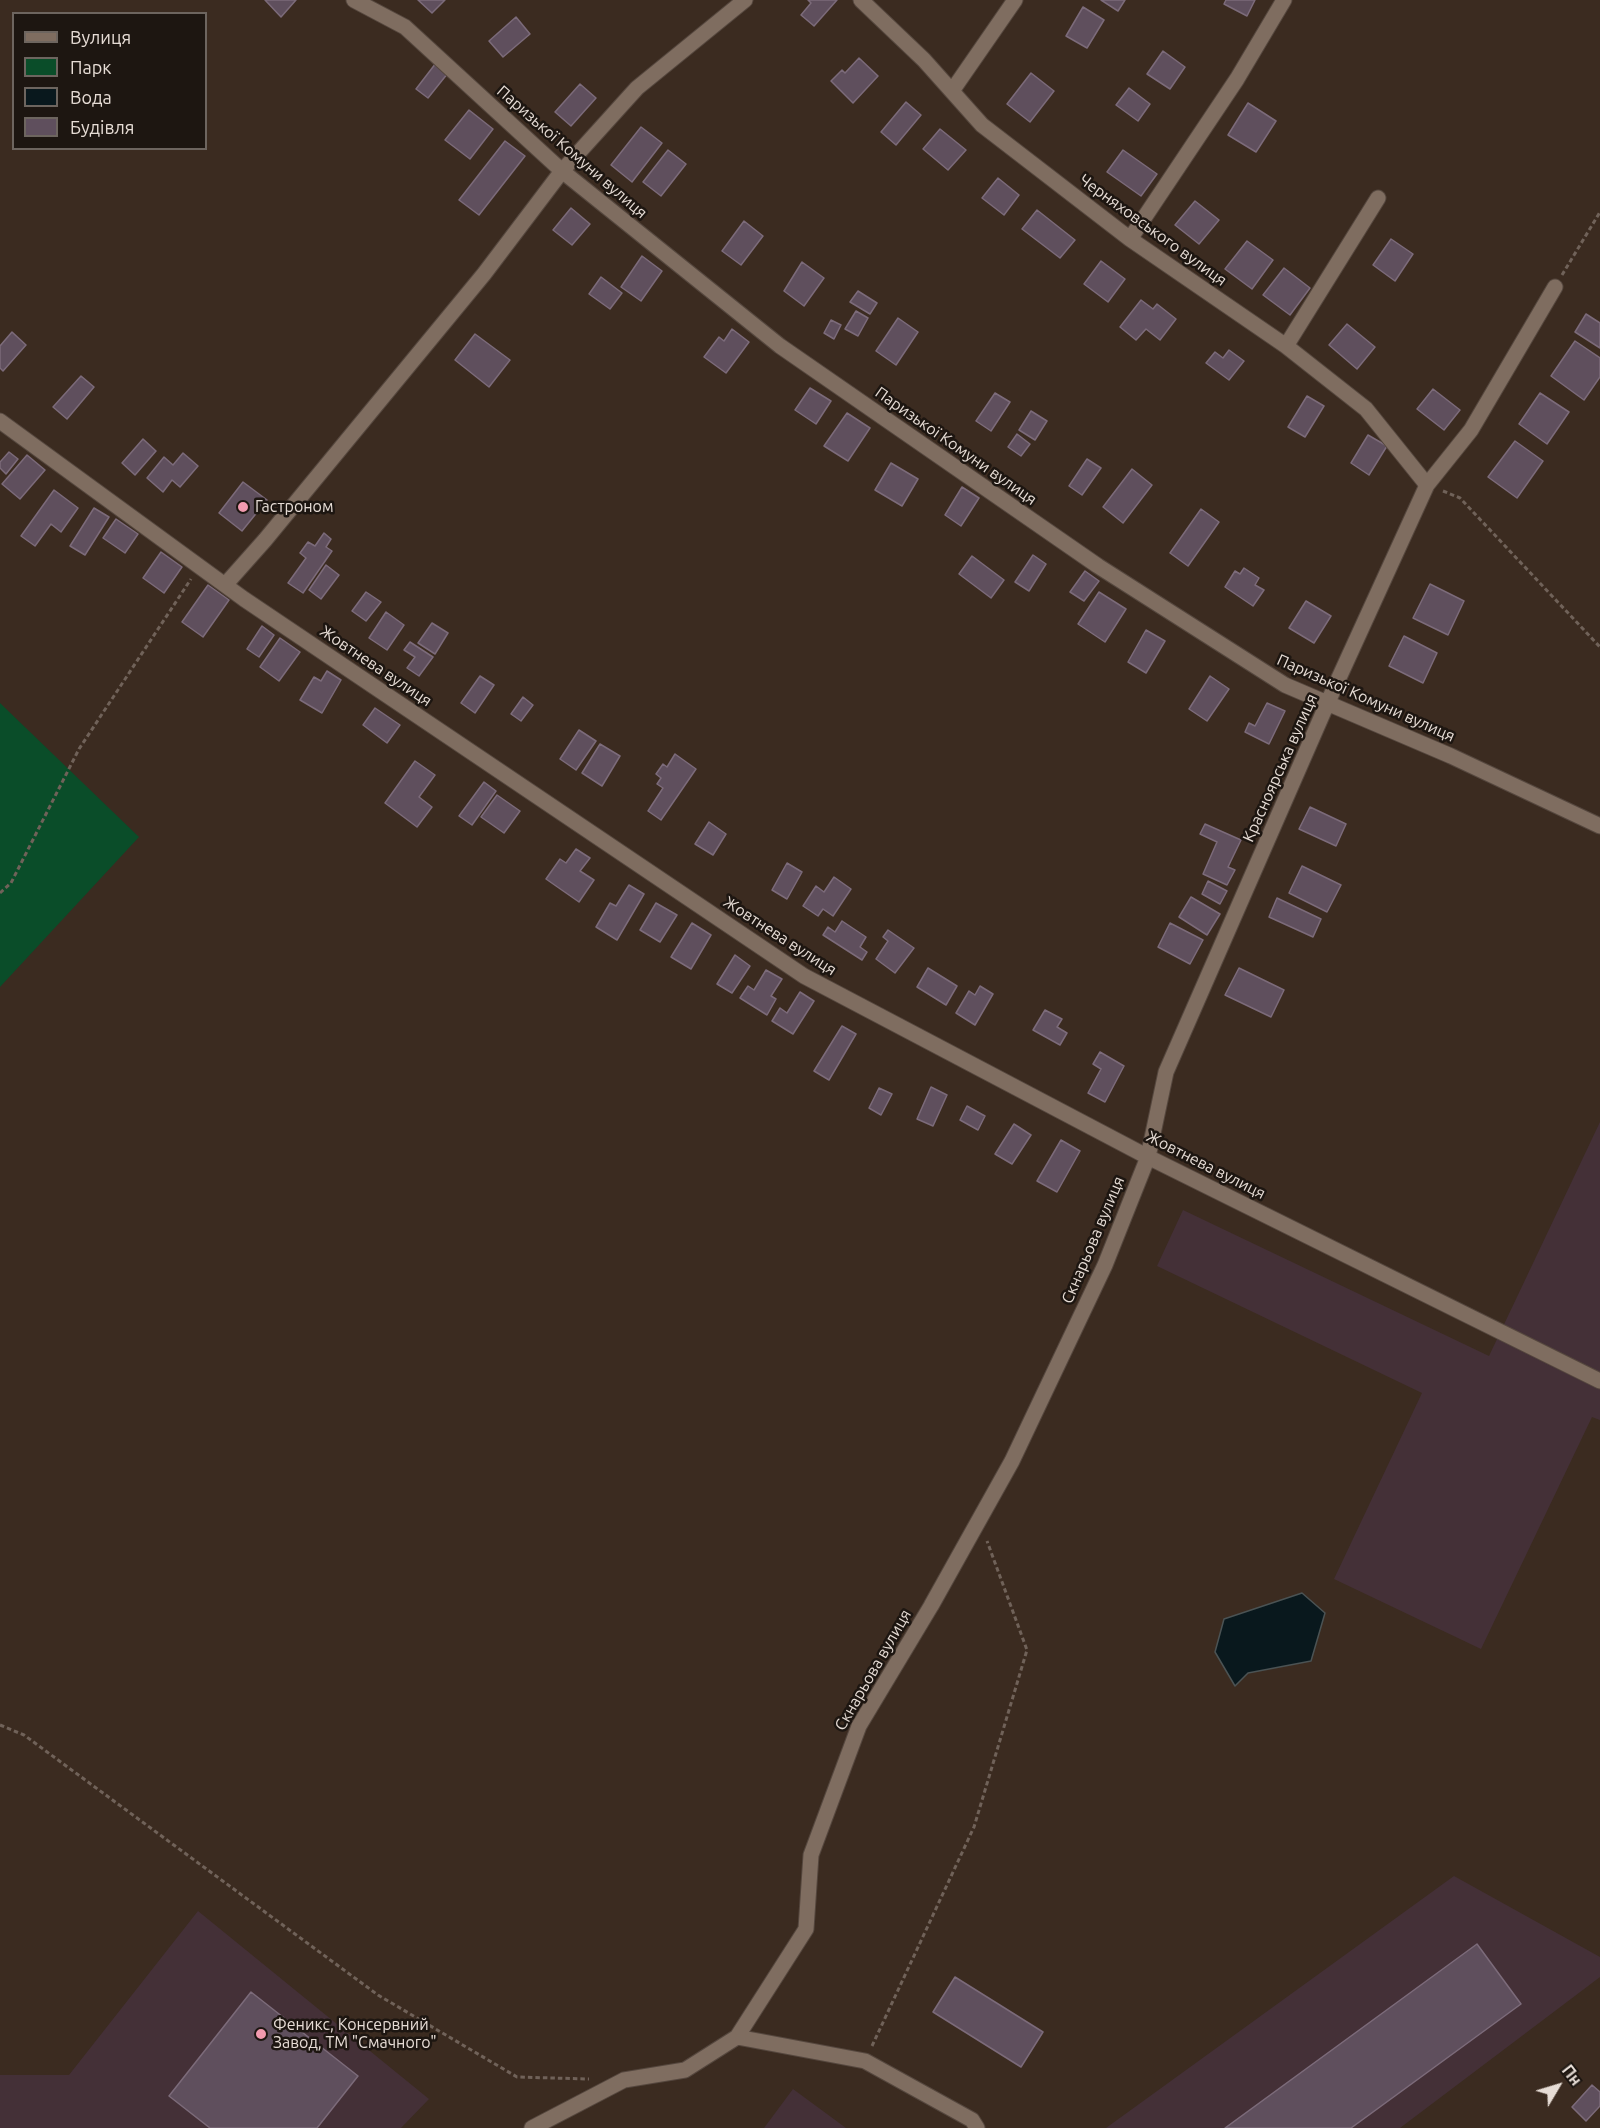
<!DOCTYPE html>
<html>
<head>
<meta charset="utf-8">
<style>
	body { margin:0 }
	#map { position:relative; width:1600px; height:2128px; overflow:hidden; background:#3b2b20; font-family:Ubuntu,sans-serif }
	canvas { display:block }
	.legend { position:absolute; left:12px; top:12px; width:195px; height:138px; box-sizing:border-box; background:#1d1611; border:2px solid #6d655f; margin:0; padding:8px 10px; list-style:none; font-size:18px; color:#e6dcd5 }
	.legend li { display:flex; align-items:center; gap:12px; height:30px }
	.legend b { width:30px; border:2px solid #6d655f }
	.north { position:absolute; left:1528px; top:2056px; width:60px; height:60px; -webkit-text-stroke:4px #1d1611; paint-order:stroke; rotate:52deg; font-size:16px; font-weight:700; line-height:24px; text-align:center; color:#e6dcd5 }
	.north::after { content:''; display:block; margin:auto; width:21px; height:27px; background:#e6dcd5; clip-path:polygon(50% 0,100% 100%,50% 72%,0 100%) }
</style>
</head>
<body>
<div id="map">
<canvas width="1600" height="2128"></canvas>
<ul class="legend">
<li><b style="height:8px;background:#7f6d60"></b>Вулиця</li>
<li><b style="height:16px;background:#0a4d29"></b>Парк</li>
<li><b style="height:16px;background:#09181d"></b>Вода</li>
<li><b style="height:16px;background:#5f4f5d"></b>Будівля</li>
</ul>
<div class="north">Пн</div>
</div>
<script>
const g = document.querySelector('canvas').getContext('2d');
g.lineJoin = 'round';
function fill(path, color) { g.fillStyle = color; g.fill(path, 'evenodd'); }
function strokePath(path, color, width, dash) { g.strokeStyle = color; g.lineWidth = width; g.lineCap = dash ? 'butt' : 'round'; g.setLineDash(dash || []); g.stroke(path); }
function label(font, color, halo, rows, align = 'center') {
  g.font = font + ' Ubuntu,sans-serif'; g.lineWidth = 5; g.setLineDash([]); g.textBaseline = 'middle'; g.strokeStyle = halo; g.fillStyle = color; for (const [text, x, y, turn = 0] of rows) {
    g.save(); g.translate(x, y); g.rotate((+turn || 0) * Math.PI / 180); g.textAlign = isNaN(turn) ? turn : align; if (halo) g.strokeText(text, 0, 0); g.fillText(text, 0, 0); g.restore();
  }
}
fill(new Path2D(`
	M 1600,1122 L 1600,1420 L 1592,1417 L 1481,1649 L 1334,1579 L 1422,1393 L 1157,1266 L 1183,1210 L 1489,1356 Z
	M 1454,1876 L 1600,1957 L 1600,1977 L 1400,2128 L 1106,2128 Z
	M 198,1911 L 429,2099 L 401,2128 L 0,2128 L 0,2075 L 69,2075 Z
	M 793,2089 L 846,2128 L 764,2128 Z`), '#443037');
fill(new Path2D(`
	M 0,703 L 139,837 L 0,987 Z`), '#0a4d29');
const water = new Path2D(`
	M 1302,1593 L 1325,1613 L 1311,1661 L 1248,1673 L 1235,1686 L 1215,1652 L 1224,1619 Z`);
fill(water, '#09181d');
strokePath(water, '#4b5354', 1.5);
const building = new Path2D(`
	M 265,0 L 296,0 L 281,17 Z
	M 418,0 L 445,0 L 432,13 Z
	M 808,0 L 837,0 L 814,26 L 801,15 L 811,3 Z
	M 1101,0 L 1125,0 L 1118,11 Z
	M 1226,0 L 1255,0 L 1247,16 L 1224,4 Z
	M 1083,7 L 1104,20 L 1087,48 L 1066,36 Z
	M 516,17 L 530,34 L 503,57 L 489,41 Z
	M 1163,51 L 1185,67 L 1170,89 L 1147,74 Z
	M 859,58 L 878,76 L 853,103 L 831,81 L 842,70 L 845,73 Z
	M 436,63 L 448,73 L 428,98 L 416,89 Z
	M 1031,73 L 1054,91 L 1030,122 L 1007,104 Z
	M 580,84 L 596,98 L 571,126 L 555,112 Z
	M 1129,88 L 1150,104 L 1138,121 L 1116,105 Z
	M 906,102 L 921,115 L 896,145 L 881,132 Z
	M 1248,103 L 1276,121 L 1256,152 L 1228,135 Z
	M 469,110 L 493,129 L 470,159 L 445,140 Z
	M 641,127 L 662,143 L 632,182 L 611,165 Z
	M 940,129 L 966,150 L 948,170 L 923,149 Z
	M 505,141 L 525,156 L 479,215 L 459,200 Z
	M 668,150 L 686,164 L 661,196 L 643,182 Z
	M 1123,150 L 1157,174 L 1141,196 L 1107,172 Z
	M 998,178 L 1019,195 L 1004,215 L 982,198 Z
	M 1195,201 L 1219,220 L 1199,244 L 1175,225 Z
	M 571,208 L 590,224 L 572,245 L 553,230 Z
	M 1037,210 L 1075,240 L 1060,258 L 1022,229 Z
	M 744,221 L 763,236 L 741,265 L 722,251 Z
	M 1391,239 L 1413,254 L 1395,281 L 1373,265 Z
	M 1247,241 L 1273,260 L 1252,289 L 1225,269 Z
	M 642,256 L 662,271 L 641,301 L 621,287 Z
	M 1101,261 L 1125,279 L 1108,302 L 1084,284 Z
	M 802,262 L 824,278 L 804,306 L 784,291 Z
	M 1284,268 L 1310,288 L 1290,315 L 1263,295 Z
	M 601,277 L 622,293 L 610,309 L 589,294 Z
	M 858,291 L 877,303 L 870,314 L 850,302 Z
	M 1141,300 L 1153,309 L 1157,304 L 1176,319 L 1160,340 L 1146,329 L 1136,340 L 1120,327 Z
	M 856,311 L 868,318 L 858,336 L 845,329 Z
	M 1586,314 L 1600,323 L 1600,348 L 1575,332 Z
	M 898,318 L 918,332 L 896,365 L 876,351 Z
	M 831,320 L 841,325 L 834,339 L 824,333 Z
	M 1347,324 L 1375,347 L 1357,369 L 1329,345 Z
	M 732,329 L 749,342 L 726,373 L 704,357 L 719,337 L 724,341 Z
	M 12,332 L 26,345 L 3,371 L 0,368 L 0,346 Z
	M 475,334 L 510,360 L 489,387 L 455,360 Z
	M 1575,341 L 1600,358 L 1600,377 L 1584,400 L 1551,376 Z
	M 1229,350 L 1244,361 L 1229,380 L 1206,363 L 1215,352 L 1223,358 Z
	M 81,376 L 94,387 L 67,419 L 53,407 Z
	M 810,388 L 831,401 L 816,424 L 795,410 Z
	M 1433,389 L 1460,410 L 1444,430 L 1417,409 Z
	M 995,393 L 1010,402 L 991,431 L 976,421 Z
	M 1540,393 L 1569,412 L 1547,444 L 1519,424 Z
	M 1307,396 L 1324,406 L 1305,437 L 1288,427 Z
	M 1031,411 L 1047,421 L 1035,440 L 1019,430 Z
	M 847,413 L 870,428 L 848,461 L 824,446 Z
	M 1017,434 L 1030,444 L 1021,456 L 1008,447 Z
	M 1368,435 L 1387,446 L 1369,475 L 1351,463 Z
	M 143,439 L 156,451 L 135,475 L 122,463 Z
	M 1515,441 L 1543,461 L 1517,498 L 1488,477 Z
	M 9,452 L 18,459 L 6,474 L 0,468 L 0,462 Z
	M 183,453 L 198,466 L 180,487 L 172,480 L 163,492 L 147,478 L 164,457 L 173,465 Z
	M 27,455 L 45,470 L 20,499 L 2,484 Z
	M 1087,459 L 1101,468 L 1082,495 L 1069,486 Z
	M 891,463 L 918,479 L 902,506 L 875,490 Z
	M 1132,469 L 1152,485 L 1123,523 L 1103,507 Z
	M 243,482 L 267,500 L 242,531 L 219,513 Z
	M 962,487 L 979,498 L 961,526 L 945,515 Z
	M 54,490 L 78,508 L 61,532 L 51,524 L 35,546 L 21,536 Z
	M 94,508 L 109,517 L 85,555 L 70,546 Z
	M 1201,509 L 1219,522 L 1188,566 L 1170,553 Z
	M 116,519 L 138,534 L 125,553 L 103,538 Z
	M 324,533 L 331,539 L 326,547 L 332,551 L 303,593 L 288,583 L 306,558 L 300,553 L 308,542 L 315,546 Z
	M 161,552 L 182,567 L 164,593 L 143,578 Z
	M 1033,555 L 1046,564 L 1029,591 L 1015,582 Z
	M 972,556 L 1004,580 L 991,598 L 959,574 Z
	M 326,565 L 339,575 L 321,599 L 309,590 Z
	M 1244,568 L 1259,578 L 1255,585 L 1264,590 L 1253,606 L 1225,587 L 1235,571 L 1240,574 Z
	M 1085,571 L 1099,581 L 1084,601 L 1070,592 Z
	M 1430,584 L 1464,601 L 1448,635 L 1413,618 Z
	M 208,585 L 229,600 L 203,637 L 182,622 Z
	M 366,592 L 381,602 L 366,621 L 352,611 Z
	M 1099,592 L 1126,609 L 1105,642 L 1078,624 Z
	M 1306,601 L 1331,616 L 1314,643 L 1289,628 Z
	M 386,612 L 404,625 L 387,650 L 369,638 Z
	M 432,623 L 448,633 L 435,654 L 418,643 Z
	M 262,626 L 274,635 L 259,657 L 247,649 Z
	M 1146,630 L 1165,641 L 1146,673 L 1128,662 Z
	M 1404,636 L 1437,653 L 1423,683 L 1389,666 Z
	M 280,638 L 300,652 L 279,681 L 260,667 Z
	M 410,642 L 433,657 L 419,676 L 407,668 L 415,657 L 404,650 Z
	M 327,671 L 341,680 L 322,713 L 300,700 L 314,677 L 321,681 Z
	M 480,676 L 494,685 L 475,713 L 461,703 Z
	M 1210,676 L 1229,689 L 1207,721 L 1189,709 Z
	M 523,697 L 533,705 L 521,721 L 511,714 Z
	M 1267,703 L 1285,711 L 1269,744 L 1245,732 L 1249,723 L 1255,726 Z
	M 375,708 L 400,725 L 387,743 L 363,725 Z
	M 579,730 L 596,741 L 576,770 L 560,759 Z
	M 600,744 L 620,756 L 602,786 L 582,773 Z
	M 675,754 L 696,769 L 661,820 L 648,811 L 663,788 L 657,784 L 661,778 L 656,774 L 663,764 L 667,767 Z
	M 415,761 L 435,775 L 419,797 L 432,807 L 417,827 L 385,803 Z
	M 484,782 L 496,791 L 472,825 L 459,816 Z
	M 497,795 L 520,811 L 504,833 L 481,817 Z
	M 1310,807 L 1346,824 L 1336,846 L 1299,829 Z
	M 709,822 L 726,834 L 713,855 L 695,844 Z
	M 1205,824 L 1241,840 L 1228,867 L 1235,870 L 1227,885 L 1203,874 L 1217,842 L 1200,834 Z
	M 576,849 L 590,858 L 580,871 L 594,880 L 579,902 L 546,879 L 560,859 L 566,863 Z
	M 787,863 L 802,872 L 787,899 L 772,890 Z
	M 1302,866 L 1341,885 L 1327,912 L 1289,893 Z
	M 834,877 L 851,889 L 833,916 L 823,909 L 818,916 L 803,906 L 816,886 L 824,892 Z
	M 1208,881 L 1227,891 L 1220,904 L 1202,894 Z
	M 629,885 L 644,894 L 617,940 L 596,927 L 610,903 L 616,906 Z
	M 1191,897 L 1220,914 L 1207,935 L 1179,917 Z
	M 1277,898 L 1321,919 L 1313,937 L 1269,917 Z
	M 656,903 L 677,915 L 660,942 L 640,930 Z
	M 842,921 L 866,937 L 860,947 L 867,952 L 862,960 L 823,935 L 828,927 L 835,932 Z
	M 692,923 L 711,935 L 691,969 L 671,957 Z
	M 1170,923 L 1203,940 L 1190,964 L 1158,947 Z
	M 888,930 L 914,948 L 895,973 L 876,959 L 888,941 L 883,937 Z
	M 735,955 L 750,966 L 732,993 L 717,984 Z
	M 928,968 L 957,986 L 946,1005 L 917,987 Z
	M 1239,968 L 1284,990 L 1271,1017 L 1225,995 Z
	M 766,970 L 782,979 L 771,996 L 776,999 L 767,1015 L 740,998 L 748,986 L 754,990 Z
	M 980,986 L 993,994 L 975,1025 L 956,1013 L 969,991 L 975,995 Z
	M 800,992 L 814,1001 L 793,1034 L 772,1021 L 780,1008 L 787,1013 Z
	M 1045,1010 L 1062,1019 L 1057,1027 L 1067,1033 L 1060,1045 L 1033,1030 Z
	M 842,1026 L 856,1034 L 829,1080 L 814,1071 Z
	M 1100,1052 L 1124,1066 L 1105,1102 L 1088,1093 L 1101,1069 L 1093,1064 Z
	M 931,1087 L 947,1095 L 933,1126 L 917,1119 Z
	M 879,1088 L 892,1094 L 881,1115 L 869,1108 Z
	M 967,1106 L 985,1116 L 978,1130 L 960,1120 Z
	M 1014,1124 L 1031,1135 L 1012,1164 L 995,1154 Z
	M 1061,1140 L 1080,1151 L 1057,1192 L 1037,1181 Z
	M 1477,1944 L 1521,2004 L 1351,2128 L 1225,2128 Z
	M 955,1977 L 1043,2032 L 1021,2067 L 933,2012 Z
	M 251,1992 L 358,2076 L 317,2128 L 210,2128 L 169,2096 Z
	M 1592,2085 L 1600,2092 L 1600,2106 L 1586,2121 L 1572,2107 Z`);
fill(building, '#5f4f5d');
strokePath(building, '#7c6b7a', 1.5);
const minor = new Path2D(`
	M 354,0 L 405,27 L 562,171 L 780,346 L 1098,566 L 1285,685 L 1451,756 L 1600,826
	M 861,0 L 924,60 L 982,125 L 1130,239 L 1286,346 L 1366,409 L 1427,485
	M 952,91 L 1015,0
	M 1130,239 L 1237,79 L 1284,0
	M 1286,346 L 1378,198
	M 0,421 L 244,599 L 804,976 L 1148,1157 L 1600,1381
	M 225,585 L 265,540 L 484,274 L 562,171 L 637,88 L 745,0
	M 532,2128 L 624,2080 L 685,2070 L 737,2037
	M 977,2128 L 972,2120 L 865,2061 L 737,2037 L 806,1929 L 811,1855 L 859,1726 L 931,1606 L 1012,1461 L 1105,1265 L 1148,1157 L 1166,1072 L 1327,704 L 1427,485 L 1471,430 L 1555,287`);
strokePath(minor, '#55473e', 17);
strokePath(new Path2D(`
	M 1562,275 L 1600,212
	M 1443,491 L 1460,498 L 1600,647
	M 0,893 L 11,883 L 79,749 L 191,579
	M 0,1725 L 24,1735 L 378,1995 L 517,2077 L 589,2079
	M 872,2046 L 974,1827 L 1027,1650 L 987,1541`), '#706259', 3, [4.5, 3]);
strokePath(minor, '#7f6d60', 15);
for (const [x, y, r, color] of [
	[243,507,6,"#f29aaf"],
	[261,2034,6,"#f29aaf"]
]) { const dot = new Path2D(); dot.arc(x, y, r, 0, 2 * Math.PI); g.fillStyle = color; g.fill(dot); strokePath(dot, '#1d1611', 2); }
label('16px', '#e6dcd5', '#1d1611', [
	["Паризької Комуни вулиця",572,152,41],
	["Черняховського вулиця",1153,230,36],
	["Паризької Комуни вулиця",956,446,35],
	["Жовтнева вулиця",376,666,34],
	["Паризької Комуни вулиця",1366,698,24],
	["Красноярська вулиця",1280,768,-66],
	["Жовтнева вулиця",780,936,33],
	["Жовтнева вулиця",1206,1165,27],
	["Скнарьова вулиця",1093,1240,-67],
	["Скнарьова вулиця",873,1670,-60]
]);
label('16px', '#e6dcd5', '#1d1611', [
	["Гастроном",255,507],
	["Феникс, Консервний",273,2025],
	["Завод, ТМ \"Смачного\"",273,2043]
], 'left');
</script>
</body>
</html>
